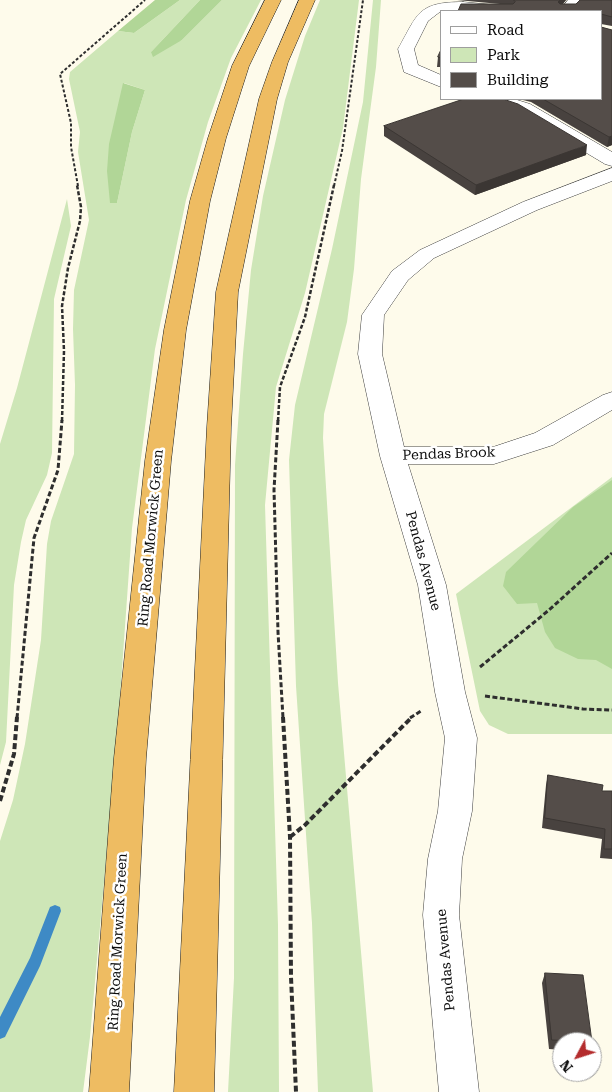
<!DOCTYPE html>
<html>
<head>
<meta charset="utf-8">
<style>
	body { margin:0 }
	#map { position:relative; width:612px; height:1092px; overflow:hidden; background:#fefbeb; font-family:"Roboto Serif",serif }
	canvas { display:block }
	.legend { position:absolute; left:440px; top:10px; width:162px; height:90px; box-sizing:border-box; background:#fff; border:1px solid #9e9e9e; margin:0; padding:6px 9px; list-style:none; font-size:15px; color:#0c0c0c }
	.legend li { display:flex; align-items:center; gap:10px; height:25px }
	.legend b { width:25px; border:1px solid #9e9e9e }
	.north { position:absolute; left:552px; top:1032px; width:50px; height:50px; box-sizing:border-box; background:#fff; border:1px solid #9e9e9e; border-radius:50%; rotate:230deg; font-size:14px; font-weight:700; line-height:20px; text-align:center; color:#0c0c0c }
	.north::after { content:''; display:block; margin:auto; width:18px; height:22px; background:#b42c2d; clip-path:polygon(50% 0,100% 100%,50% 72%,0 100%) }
</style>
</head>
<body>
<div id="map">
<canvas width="612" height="1092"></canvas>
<ul class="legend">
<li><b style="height:6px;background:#fff"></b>Road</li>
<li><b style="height:14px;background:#cee6b7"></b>Park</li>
<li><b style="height:14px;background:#544d49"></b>Building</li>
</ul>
<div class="north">N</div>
</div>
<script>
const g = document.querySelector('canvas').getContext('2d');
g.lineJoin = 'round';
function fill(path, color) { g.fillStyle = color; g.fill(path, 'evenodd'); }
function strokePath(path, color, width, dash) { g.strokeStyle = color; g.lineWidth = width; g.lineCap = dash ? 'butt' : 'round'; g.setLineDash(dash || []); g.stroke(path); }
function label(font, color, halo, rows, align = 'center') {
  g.font = font + ' "Roboto Serif",serif'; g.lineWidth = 5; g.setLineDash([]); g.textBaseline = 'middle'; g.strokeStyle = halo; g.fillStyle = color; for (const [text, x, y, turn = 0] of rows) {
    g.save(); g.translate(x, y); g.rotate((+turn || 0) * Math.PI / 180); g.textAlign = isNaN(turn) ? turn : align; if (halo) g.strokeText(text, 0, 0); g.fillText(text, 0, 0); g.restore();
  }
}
fill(new Path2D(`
	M 180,0 L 200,0 L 151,52 L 182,40 L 222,0 L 261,0 L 231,58 L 208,122 L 186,200 L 155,349 L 132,528 L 117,739 L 90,1037 L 83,1092 L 0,1092 L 0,841 L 13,800 L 25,744 L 41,640 L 47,544 L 51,521 L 74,454 L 75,385 L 73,329 L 74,290 L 89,220 L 78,152 L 80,132 L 69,79 L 70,72 L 118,31 L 134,33 ZM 124,83 L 145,90 L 132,132 L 117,203 L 111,203 Z
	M 320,0 L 359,0 L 343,128 L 305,293 L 276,387 L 265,505 L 278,925 L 279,1092 L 228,1092 L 234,978 L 235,465 L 243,354 L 251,270 L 263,196 L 285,100 L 305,36 Z
	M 373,0 L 381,0 L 376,67 L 361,179 L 354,269 L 347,322 L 324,414 L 323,438 L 338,683 L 373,1092 L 318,1092 L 312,923 L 296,686 L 289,460 L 295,405 L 332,249 L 363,102 Z
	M 67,199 L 71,226 L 54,299 L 52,453 L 47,475 L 26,520 L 21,542 L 14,585 L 6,742 L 0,765 L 0,444 L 17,388 Z
	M 612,477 L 612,734 L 508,734 L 489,725 L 480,711 L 456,594 Z`), '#cee6b7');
fill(new Path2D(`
	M 155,0 L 180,0 L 134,33 L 118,31 Z
	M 200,0 L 222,0 L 182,40 L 153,57 L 151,52 Z
	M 123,83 L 145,90 L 132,132 L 117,203 L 110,203 L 107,171 L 109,144 Z
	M 612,480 L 612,669 L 596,660 L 578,659 L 555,648 L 545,632 L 537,603 L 517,604 L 503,586 L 506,572 L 573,507 Z`), '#b1d697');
fill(new Path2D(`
	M 55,905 L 60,907 L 61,911 L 40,966 L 5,1037 L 0,1039 L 0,1017 L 30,958 L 50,907 Z`), '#3e8ac5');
const minor = new Path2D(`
	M 568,0 L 584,0 L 575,11 L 559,11 Z
	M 463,2 L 504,6 L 510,8 L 512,11 L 441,11 L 428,21 L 414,49 L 418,65 L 441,75 L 441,87 L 404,72 L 398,49 C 418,14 417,2 463,2 Z
	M 489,99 L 514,99 L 530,104 L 612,152 L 612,166 L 605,164 L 518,112 L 492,103 Z
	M 612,168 L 612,181 L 537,210 L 434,258 L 408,280 L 384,315 L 382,354 L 404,447 L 493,447 L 535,433 L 603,395 L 612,392 L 612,410 L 553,445 L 494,464 L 408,464 L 446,585 L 465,692 L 477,738 L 472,811 L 462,859 L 459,915 L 479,1092 L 439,1092 L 423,915 L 428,859 L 438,811 L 445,738 L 435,692 L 418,585 L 380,456 L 358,354 L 362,315 L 392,271 L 420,250 L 523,202 Z`);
const trunk = new Path2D(`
	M 265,0 L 281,0 L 249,66 L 226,138 L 210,201 L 186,330 L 171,461 L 146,758 L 129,1092 L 89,1092 L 114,758 L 145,461 L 164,330 L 190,201 L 208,138 L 232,66 Z
	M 299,0 L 315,0 L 288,62 L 277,99 L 238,292 L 231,427 L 214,1092 L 174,1092 L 207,427 L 216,292 L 259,99 L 272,62 Z`);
strokePath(minor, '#3f3f3f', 1);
strokePath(trunk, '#1d1d1d', 1);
strokePath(new Path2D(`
	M 78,186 L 71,147 L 71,123 L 60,74 L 145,0
	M 334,186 L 342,151 L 363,0`), '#2e2e2e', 2, [3, 2]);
strokePath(new Path2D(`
	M 62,421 L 64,351 L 62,306 L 68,268 L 80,221 L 81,207 L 77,185
	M 278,421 L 280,387 L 305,317 L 334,185`), '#2e2e2e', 2.5, [4, 2]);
strokePath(new Path2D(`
	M 278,420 L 274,490 L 278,632 L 283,718
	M 480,667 L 549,610 L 612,553
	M 485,696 L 583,709 L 612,710
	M 17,718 L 34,538 L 58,470 L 62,420
	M 410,718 L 421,711`), '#2e2e2e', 3, [5, 2.5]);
strokePath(new Path2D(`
	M 283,717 L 290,837 L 291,977 L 296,1092
	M 0,801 L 14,754 L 17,717
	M 290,837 L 305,825 L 412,717`), '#2e2e2e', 4, [6, 3]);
fill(minor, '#fff');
fill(trunk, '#eebc62');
fill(new Path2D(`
	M 457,0 L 566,0 L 563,4 L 576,4 L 612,0 L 612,26 L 601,24 L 601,27 L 612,30 L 612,145 L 607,147 L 531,102 L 519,99 L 601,99 L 500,4 Z
	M 441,50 L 441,67 L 437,67 L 438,57 Z
	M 461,99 L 503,99 L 586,155 L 475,195 L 384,136 L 384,126 L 461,100 Z
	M 548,775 L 602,791 L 612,791 L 612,859 L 600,858 L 602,839 L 542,828 L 546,785 Z
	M 545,973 L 592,1042 L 562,1042 L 562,1050 L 549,1049 L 542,983 Z`), '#48423f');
fill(new Path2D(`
	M 560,0 L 566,0 L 557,11 L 558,2 Z
	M 612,136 L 612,145 L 607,147 L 609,137 Z
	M 587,145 L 586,155 L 475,195 L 476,185 Z`), '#3b3633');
const building = new Path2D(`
	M 514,0 L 560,0 L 558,2 L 560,4 L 576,4 L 580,0 L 612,0 L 612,17 L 601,14 L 601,27 L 612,30 L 612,136 L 609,137 L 543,99 L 601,99 L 601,11 L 458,11 L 461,4 L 513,4 L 515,2 Z
	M 441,50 L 441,58 L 438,57 Z
	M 464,99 L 503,99 L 518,104 L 587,145 L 476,185 L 384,126 Z
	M 548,775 L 603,785 L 602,791 L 612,791 L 612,849 L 604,849 L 605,829 L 545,818 Z
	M 545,973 L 583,975 L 592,1042 L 552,1040 Z`);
fill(building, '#544d49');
strokePath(building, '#3b3633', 1);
label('14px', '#0c0c0c', '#fff', [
	["Pendas Brook",449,454,-2],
	["Ring Road Morwick Green",151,538,-85],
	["Pendas Avenue",423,561,75],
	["Ring Road Morwick Green",118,942,-87],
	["Pendas Avenue",446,960,-95]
]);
</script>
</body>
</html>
